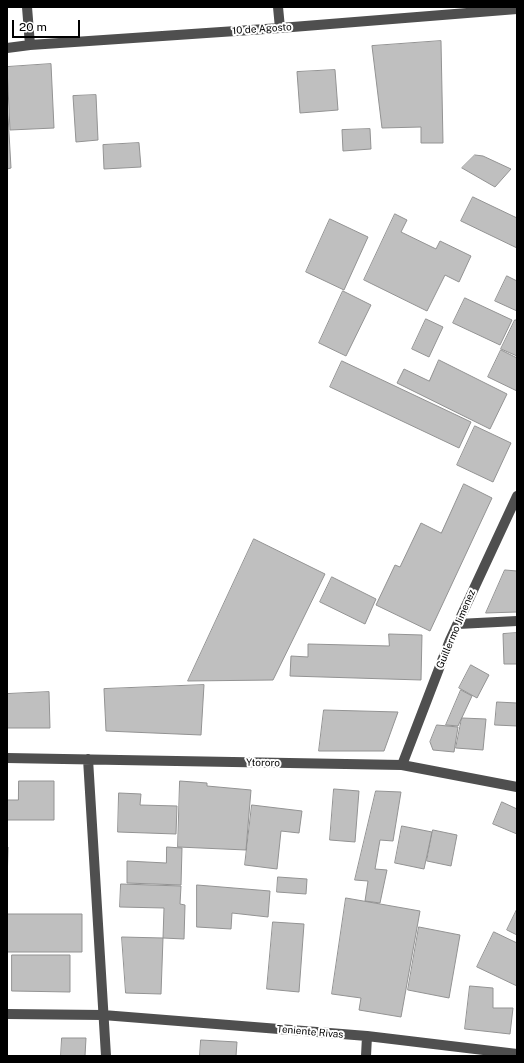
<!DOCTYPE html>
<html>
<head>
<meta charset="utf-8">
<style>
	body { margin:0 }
	#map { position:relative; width:524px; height:1063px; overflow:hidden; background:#fff; font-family:"Public Sans",sans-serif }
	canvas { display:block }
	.frame { position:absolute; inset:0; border:8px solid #000; pointer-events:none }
	.scale { position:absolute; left:12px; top:20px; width:68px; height:18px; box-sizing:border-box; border:2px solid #000; border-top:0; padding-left:5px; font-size:12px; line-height:14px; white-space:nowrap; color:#000; -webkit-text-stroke:3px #fff; paint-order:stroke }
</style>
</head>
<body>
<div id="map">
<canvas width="524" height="1063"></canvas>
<div class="frame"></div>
<div class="scale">20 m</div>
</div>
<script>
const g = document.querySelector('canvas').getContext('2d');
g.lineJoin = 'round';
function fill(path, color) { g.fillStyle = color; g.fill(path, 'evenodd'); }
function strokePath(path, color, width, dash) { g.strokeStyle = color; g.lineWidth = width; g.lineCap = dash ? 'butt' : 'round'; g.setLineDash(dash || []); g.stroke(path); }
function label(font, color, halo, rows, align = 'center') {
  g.font = font + ' "Public Sans",sans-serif'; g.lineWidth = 4; g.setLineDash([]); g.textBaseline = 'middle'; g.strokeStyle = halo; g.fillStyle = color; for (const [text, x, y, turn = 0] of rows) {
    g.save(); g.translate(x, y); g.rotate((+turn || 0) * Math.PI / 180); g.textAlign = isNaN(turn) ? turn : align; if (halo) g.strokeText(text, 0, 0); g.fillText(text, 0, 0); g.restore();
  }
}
const building = new Path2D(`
	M 441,41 L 443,143 L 421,143 L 421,127 L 382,128 L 372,46 Z
	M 51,64 L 54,128 L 10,130 L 7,67 Z
	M 335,70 L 338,110 L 300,113 L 297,72 Z
	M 96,95 L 98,140 L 76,142 L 73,96 Z
	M 7,98 L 11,168 L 7,169 Z
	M 370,129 L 371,149 L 343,151 L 342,130 Z
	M 139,143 L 141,167 L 104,169 L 103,145 Z
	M 475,155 L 483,156 L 511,169 L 495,187 L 462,168 Z
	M 473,197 L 517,218 L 517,248 L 461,221 Z
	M 395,214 L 407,220 L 401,232 L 436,249 L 440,241 L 471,256 L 459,282 L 445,275 L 427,311 L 364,280 Z
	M 330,219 L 368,237 L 344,290 L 306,272 Z
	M 507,276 L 517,281 L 517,280 L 517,311 L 495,301 Z
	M 343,291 L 371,305 L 346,356 L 319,343 Z
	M 465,298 L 512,320 L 500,345 L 453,323 Z
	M 426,319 L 443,327 L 429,357 L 412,349 Z
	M 515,320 L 517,320 L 517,356 L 501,349 Z
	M 501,350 L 517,358 L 517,391 L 488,377 Z
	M 439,360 L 507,394 L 490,429 L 397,383 L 404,369 L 429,381 Z
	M 342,361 L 471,422 L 459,448 L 330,387 Z
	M 475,426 L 511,443 L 493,482 L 457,465 Z
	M 464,484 L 492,498 L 430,631 L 376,605 L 395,565 L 400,567 L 421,523 L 441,533 Z
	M 254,539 L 325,574 L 273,680 L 188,681 Z
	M 505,570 L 517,571 L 517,612 L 486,613 Z
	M 332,577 L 376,599 L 365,624 L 320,602 Z
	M 517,633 L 517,664 L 504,664 L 503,634 Z
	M 389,634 L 422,635 L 421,680 L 290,676 L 291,656 L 308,657 L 308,644 L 389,646 Z
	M 471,665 L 489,675 L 477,698 L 459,688 Z
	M 204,685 L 201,735 L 106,731 L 104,689 Z
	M 461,690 L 472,696 L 458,726 L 446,725 Z
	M 49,692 L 50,728 L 7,728 L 7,694 Z
	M 497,702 L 517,703 L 517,726 L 495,725 Z
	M 324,710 L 398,712 L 384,751 L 319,751 Z
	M 462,718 L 486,719 L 483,750 L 456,748 Z
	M 437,725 L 458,727 L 454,752 L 433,750 L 430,742 Z
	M 19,781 L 54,781 L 54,820 L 7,820 L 7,800 L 18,800 Z
	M 180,781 L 207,783 L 207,786 L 251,790 L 246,850 L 178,847 Z
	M 334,789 L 359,791 L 355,842 L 330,840 Z
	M 376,791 L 401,792 L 393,841 L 380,840 L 375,869 L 387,870 L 380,903 L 365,901 L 368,881 L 355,880 Z
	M 119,793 L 141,794 L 140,805 L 177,806 L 176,834 L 118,832 Z
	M 502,802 L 517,809 L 517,834 L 493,824 Z
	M 252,805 L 302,811 L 299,833 L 281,831 L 277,869 L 245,865 Z
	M 402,826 L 432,832 L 424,869 L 395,863 Z
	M 433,830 L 457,835 L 451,866 L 427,861 Z
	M 7,847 L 8,847 L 7,887 Z
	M 167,847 L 182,848 L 181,885 L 127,883 L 127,861 L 166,863 Z
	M 278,877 L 307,879 L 306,894 L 277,892 Z
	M 121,884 L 181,886 L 180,904 L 185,905 L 184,939 L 163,938 L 164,908 L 120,907 Z
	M 197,885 L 270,891 L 268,917 L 232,913 L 231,929 L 197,927 Z
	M 346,898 L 420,911 L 401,1017 L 359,1010 L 361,998 L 332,994 Z
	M 517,909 L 517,935 L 507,930 Z
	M 7,914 L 82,914 L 82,952 L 7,952 Z
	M 273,922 L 304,924 L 299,992 L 267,989 Z
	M 419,927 L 460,935 L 449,998 L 408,990 Z
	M 494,932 L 517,943 L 517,986 L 477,967 Z
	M 122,937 L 163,938 L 161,994 L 126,993 Z
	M 12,955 L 70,955 L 70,992 L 12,991 Z
	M 470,986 L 493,988 L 493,1008 L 513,1008 L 510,1034 L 465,1029 Z
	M 62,1038 L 86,1038 L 85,1056 L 61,1056 Z
	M 201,1040 L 237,1042 L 236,1056 L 200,1056 Z`);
fill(building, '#bfbfbf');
strokePath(building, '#939393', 1);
strokePath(new Path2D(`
	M 27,7 L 30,45
	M 278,7 L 280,28
	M 7,48 L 30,45 L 280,28 L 517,9
	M 458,624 L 517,621
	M 7,758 L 402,765 L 517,787
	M 88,759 L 106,1056
	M 402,765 L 450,640 L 517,496
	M 7,1014 L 103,1015 L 367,1036 L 517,1054
	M 366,1056 L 367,1036`), '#4f4f4f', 10);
label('10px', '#000', '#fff', [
	["10 de Agosto",262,29,-4],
	["Guillermo Jimenez",456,629,-67],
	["Ytororo",263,763,1],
	["Teniente Rivas",310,1032,5]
]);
</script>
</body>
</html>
